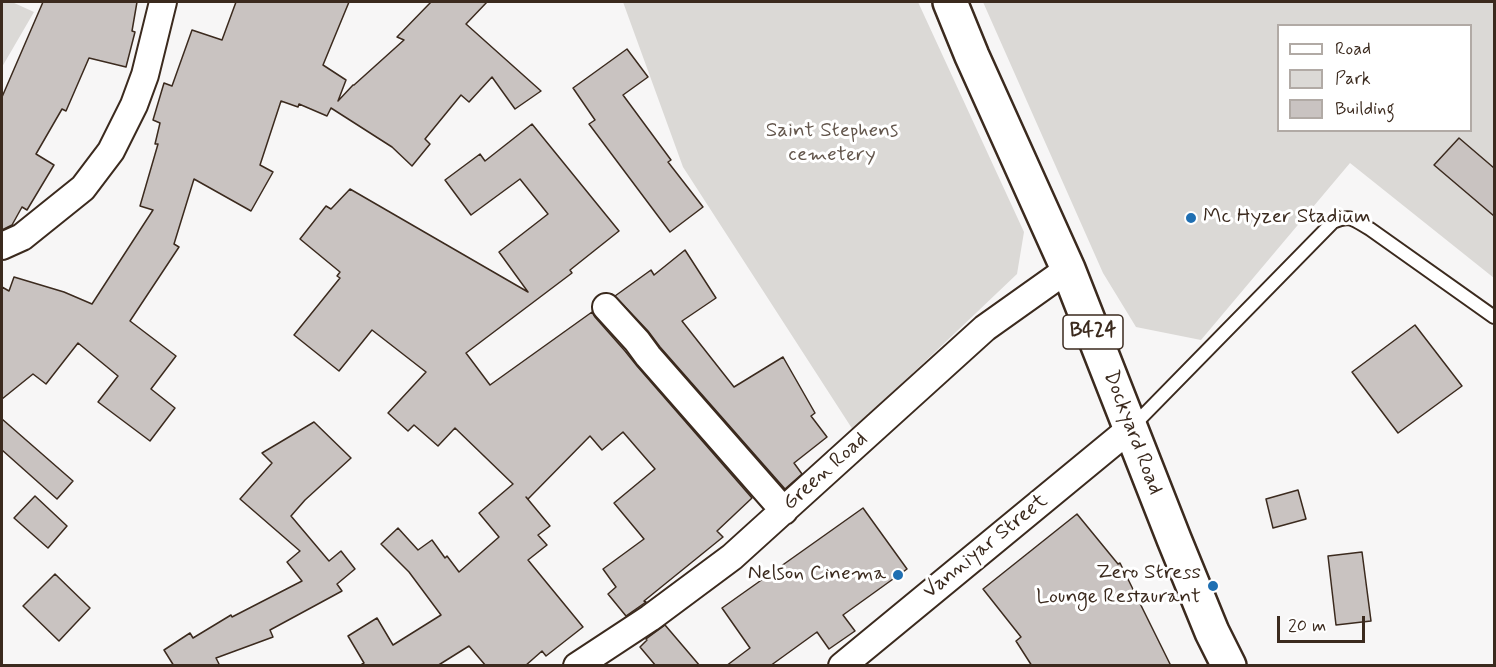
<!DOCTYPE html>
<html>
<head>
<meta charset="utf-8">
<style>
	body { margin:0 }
	#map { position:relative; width:1496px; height:667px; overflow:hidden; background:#f7f6f6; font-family:Mynerve,sans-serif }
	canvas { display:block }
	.frame { position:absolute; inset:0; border:3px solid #3b2a1e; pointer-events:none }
	.legend { position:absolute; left:1277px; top:24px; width:195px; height:108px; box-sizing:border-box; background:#fff; border:2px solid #b1aaa5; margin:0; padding:8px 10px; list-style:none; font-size:18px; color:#3b2a1e }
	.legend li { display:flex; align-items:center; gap:12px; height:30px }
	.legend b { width:30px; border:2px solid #b1aaa5 }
	.scale { position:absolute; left:1277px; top:616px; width:88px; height:27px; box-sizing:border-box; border:3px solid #3b2a1e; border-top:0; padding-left:8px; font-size:18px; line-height:21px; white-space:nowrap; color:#3b2a1e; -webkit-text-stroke:4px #fff; paint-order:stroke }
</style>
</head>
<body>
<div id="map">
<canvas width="1496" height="667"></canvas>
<div class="frame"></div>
<ul class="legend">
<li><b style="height:8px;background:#fff"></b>Road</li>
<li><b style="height:16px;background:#dbd9d6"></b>Park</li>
<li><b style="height:16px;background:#c9c3c1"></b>Building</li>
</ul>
<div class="scale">20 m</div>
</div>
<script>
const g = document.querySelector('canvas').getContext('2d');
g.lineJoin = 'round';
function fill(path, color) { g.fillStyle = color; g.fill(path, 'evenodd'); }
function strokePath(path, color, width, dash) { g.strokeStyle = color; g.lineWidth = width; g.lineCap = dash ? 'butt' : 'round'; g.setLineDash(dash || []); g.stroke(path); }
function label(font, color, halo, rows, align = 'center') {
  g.font = font + ' Mynerve,sans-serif'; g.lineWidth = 6; g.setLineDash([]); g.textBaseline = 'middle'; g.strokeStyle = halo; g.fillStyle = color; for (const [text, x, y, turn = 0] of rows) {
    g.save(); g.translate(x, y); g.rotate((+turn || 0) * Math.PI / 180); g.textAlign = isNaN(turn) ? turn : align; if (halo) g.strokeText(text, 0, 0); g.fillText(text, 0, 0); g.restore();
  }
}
fill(new Path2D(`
	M 2,2 L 12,2 L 34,12 L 2,67 Z
	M 623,2 L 918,2 L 1024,232 L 1017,274 L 853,430 L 683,167 Z
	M 983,2 L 1494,2 L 1494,278 L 1350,163 L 1201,340 L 1136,327 L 1103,273 ZM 1278,26 L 1470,26 L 1470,130 L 1278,130 Z`), '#dbd9d6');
const building = new Path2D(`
	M 43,2 L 137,2 L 132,31 L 135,32 L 126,67 L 89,58 L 66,111 L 62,109 L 36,154 L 54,165 L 27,210 L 22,207 L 12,225 L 2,230 L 2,97 Z
	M 236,2 L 349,2 L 323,65 L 346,80 L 338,101 L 353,85 L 354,85 L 404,40 L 397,37 L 431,2 L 487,2 L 466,24 L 541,91 L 515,109 L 492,77 L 469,102 L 461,95 L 425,139 L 430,144 L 412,166 L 392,147 L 331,108 L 327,116 L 299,104 L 298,107 L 281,101 L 260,165 L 273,172 L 251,211 L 194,179 L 174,244 L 179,247 L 130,321 L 176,356 L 151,389 L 175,408 L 150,441 L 98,402 L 118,376 L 78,343 L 46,384 L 33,374 L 2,399 L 2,287 L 9,291 L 14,277 L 64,292 L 92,304 L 153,210 L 140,206 L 158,144 L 155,144 L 160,123 L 153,120 L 164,83 L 172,86 L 192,30 L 222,40 Z
	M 627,49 L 648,77 L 623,95 L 671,160 L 668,162 L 703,207 L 670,232 L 589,124 L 595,120 L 573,88 Z
	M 532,124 L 619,231 L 570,270 L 572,273 L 466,353 L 490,385 L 592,312 L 595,317 L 625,351 L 637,366 L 752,498 L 717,531 L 723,537 L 644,601 L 646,602 L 626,616 L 608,594 L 616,587 L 603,569 L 644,539 L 614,503 L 655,469 L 623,432 L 602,450 L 590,436 L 528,499 L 526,497 L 550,526 L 538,535 L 547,545 L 528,560 L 583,627 L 546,656 L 542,651 L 525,666 L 486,666 L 469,646 L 437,666 L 359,666 L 364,663 L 348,636 L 377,618 L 393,645 L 441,615 L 409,572 L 381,544 L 398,528 L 418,550 L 432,540 L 445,558 L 447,556 L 459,572 L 499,537 L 479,513 L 513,484 L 455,428 L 438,446 L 414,425 L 408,431 L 388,413 L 426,372 L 372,330 L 339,371 L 294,335 L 340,278 L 337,276 L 340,272 L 300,239 L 326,206 L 331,209 L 350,189 L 528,292 L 499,252 L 548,214 L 520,179 L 471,215 L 445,180 L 480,154 L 485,161 Z
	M 1459,138 L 1494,168 L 1494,216 L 1434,165 Z
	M 685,250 L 716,298 L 682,321 L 734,387 L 783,357 L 815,413 L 811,416 L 827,437 L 794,463 L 802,474 L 785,489 L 660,347 L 648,331 L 615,296 L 651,270 L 654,275 Z
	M 1415,325 L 1462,386 L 1398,433 L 1352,372 Z
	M 2,419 L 73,481 L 57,499 L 2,450 Z
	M 314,422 L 351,458 L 305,500 L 291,516 L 329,561 L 341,551 L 355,569 L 337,584 L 342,591 L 270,630 L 273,637 L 216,658 L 220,666 L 174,666 L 164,650 L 190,633 L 193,638 L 231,615 L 232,617 L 302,581 L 287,562 L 300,551 L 240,499 L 272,463 L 262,453 Z
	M 1298,490 L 1306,519 L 1273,528 L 1266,499 Z
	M 35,496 L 67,526 L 48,548 L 14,518 Z
	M 863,508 L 907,569 L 843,615 L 855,631 L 829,649 L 817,632 L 770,666 L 726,666 L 750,648 L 722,608 Z
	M 1077,514 L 1118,564 L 1120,563 L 1171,666 L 1032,666 L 1016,641 L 1021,637 L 983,589 Z
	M 1362,552 L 1371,621 L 1336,625 L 1328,556 Z
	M 55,574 L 90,608 L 59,641 L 23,606 Z
	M 665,625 L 700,666 L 656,666 L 640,647 L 647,640 L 646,639 Z`);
fill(building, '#c9c3c1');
strokePath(building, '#3b2a1e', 1.5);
const service = new Path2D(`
	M 1132,427 L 1333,222 C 1351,214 1354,220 1370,229 L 1494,317`);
const minor = new Path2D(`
	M 2,246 L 22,237 L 83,188 L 111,151 L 134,105 L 145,75 L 163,2
	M 606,307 L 637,341 L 648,356 L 784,511
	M 577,666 L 650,618 L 732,557 L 985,328 L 1068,269
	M 842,666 L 1131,428`);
const primary = new Path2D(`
	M 950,2 L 972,56 L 1068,269 L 1174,539 L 1212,632 L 1229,666`);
strokePath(service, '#3b2a1e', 16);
strokePath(minor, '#3b2a1e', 30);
strokePath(primary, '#3b2a1e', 38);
strokePath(service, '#fff', 12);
strokePath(minor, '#fff', 26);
strokePath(primary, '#fff', 33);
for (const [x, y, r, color] of [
	[1191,218,6,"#1f6fb2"],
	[898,575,6,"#1f6fb2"],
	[1213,586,6,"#1f6fb2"]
]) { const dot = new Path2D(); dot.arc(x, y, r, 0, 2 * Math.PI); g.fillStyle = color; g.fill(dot); strokePath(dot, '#fff', 2); }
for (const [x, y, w] of [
	[1093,332,60]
]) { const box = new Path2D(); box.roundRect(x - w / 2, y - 17, w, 34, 4.5); g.fillStyle = '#fff'; g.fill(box); strokePath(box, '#3b2a1e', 1.5); }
label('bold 20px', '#3b2a1e', null, [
	["B424",1093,332]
]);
label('21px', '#63564c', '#fff', [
	["Saint Stephens",832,132],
	["cemetery",832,156]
]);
label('21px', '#3b2a1e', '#fff', [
	["Mc Hyzer Stadium",1203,218,"left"],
	["Zero Stress",1201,574],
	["Lounge Restaurant",1201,598],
	["Nelson Cinema",886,575]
], 'right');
label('21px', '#3b2a1e', '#fff', [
	["Dockyard Road",1132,433,69],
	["Green Road",826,472,-42],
	["Vanniyar Street",986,547,-39]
]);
</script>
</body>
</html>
